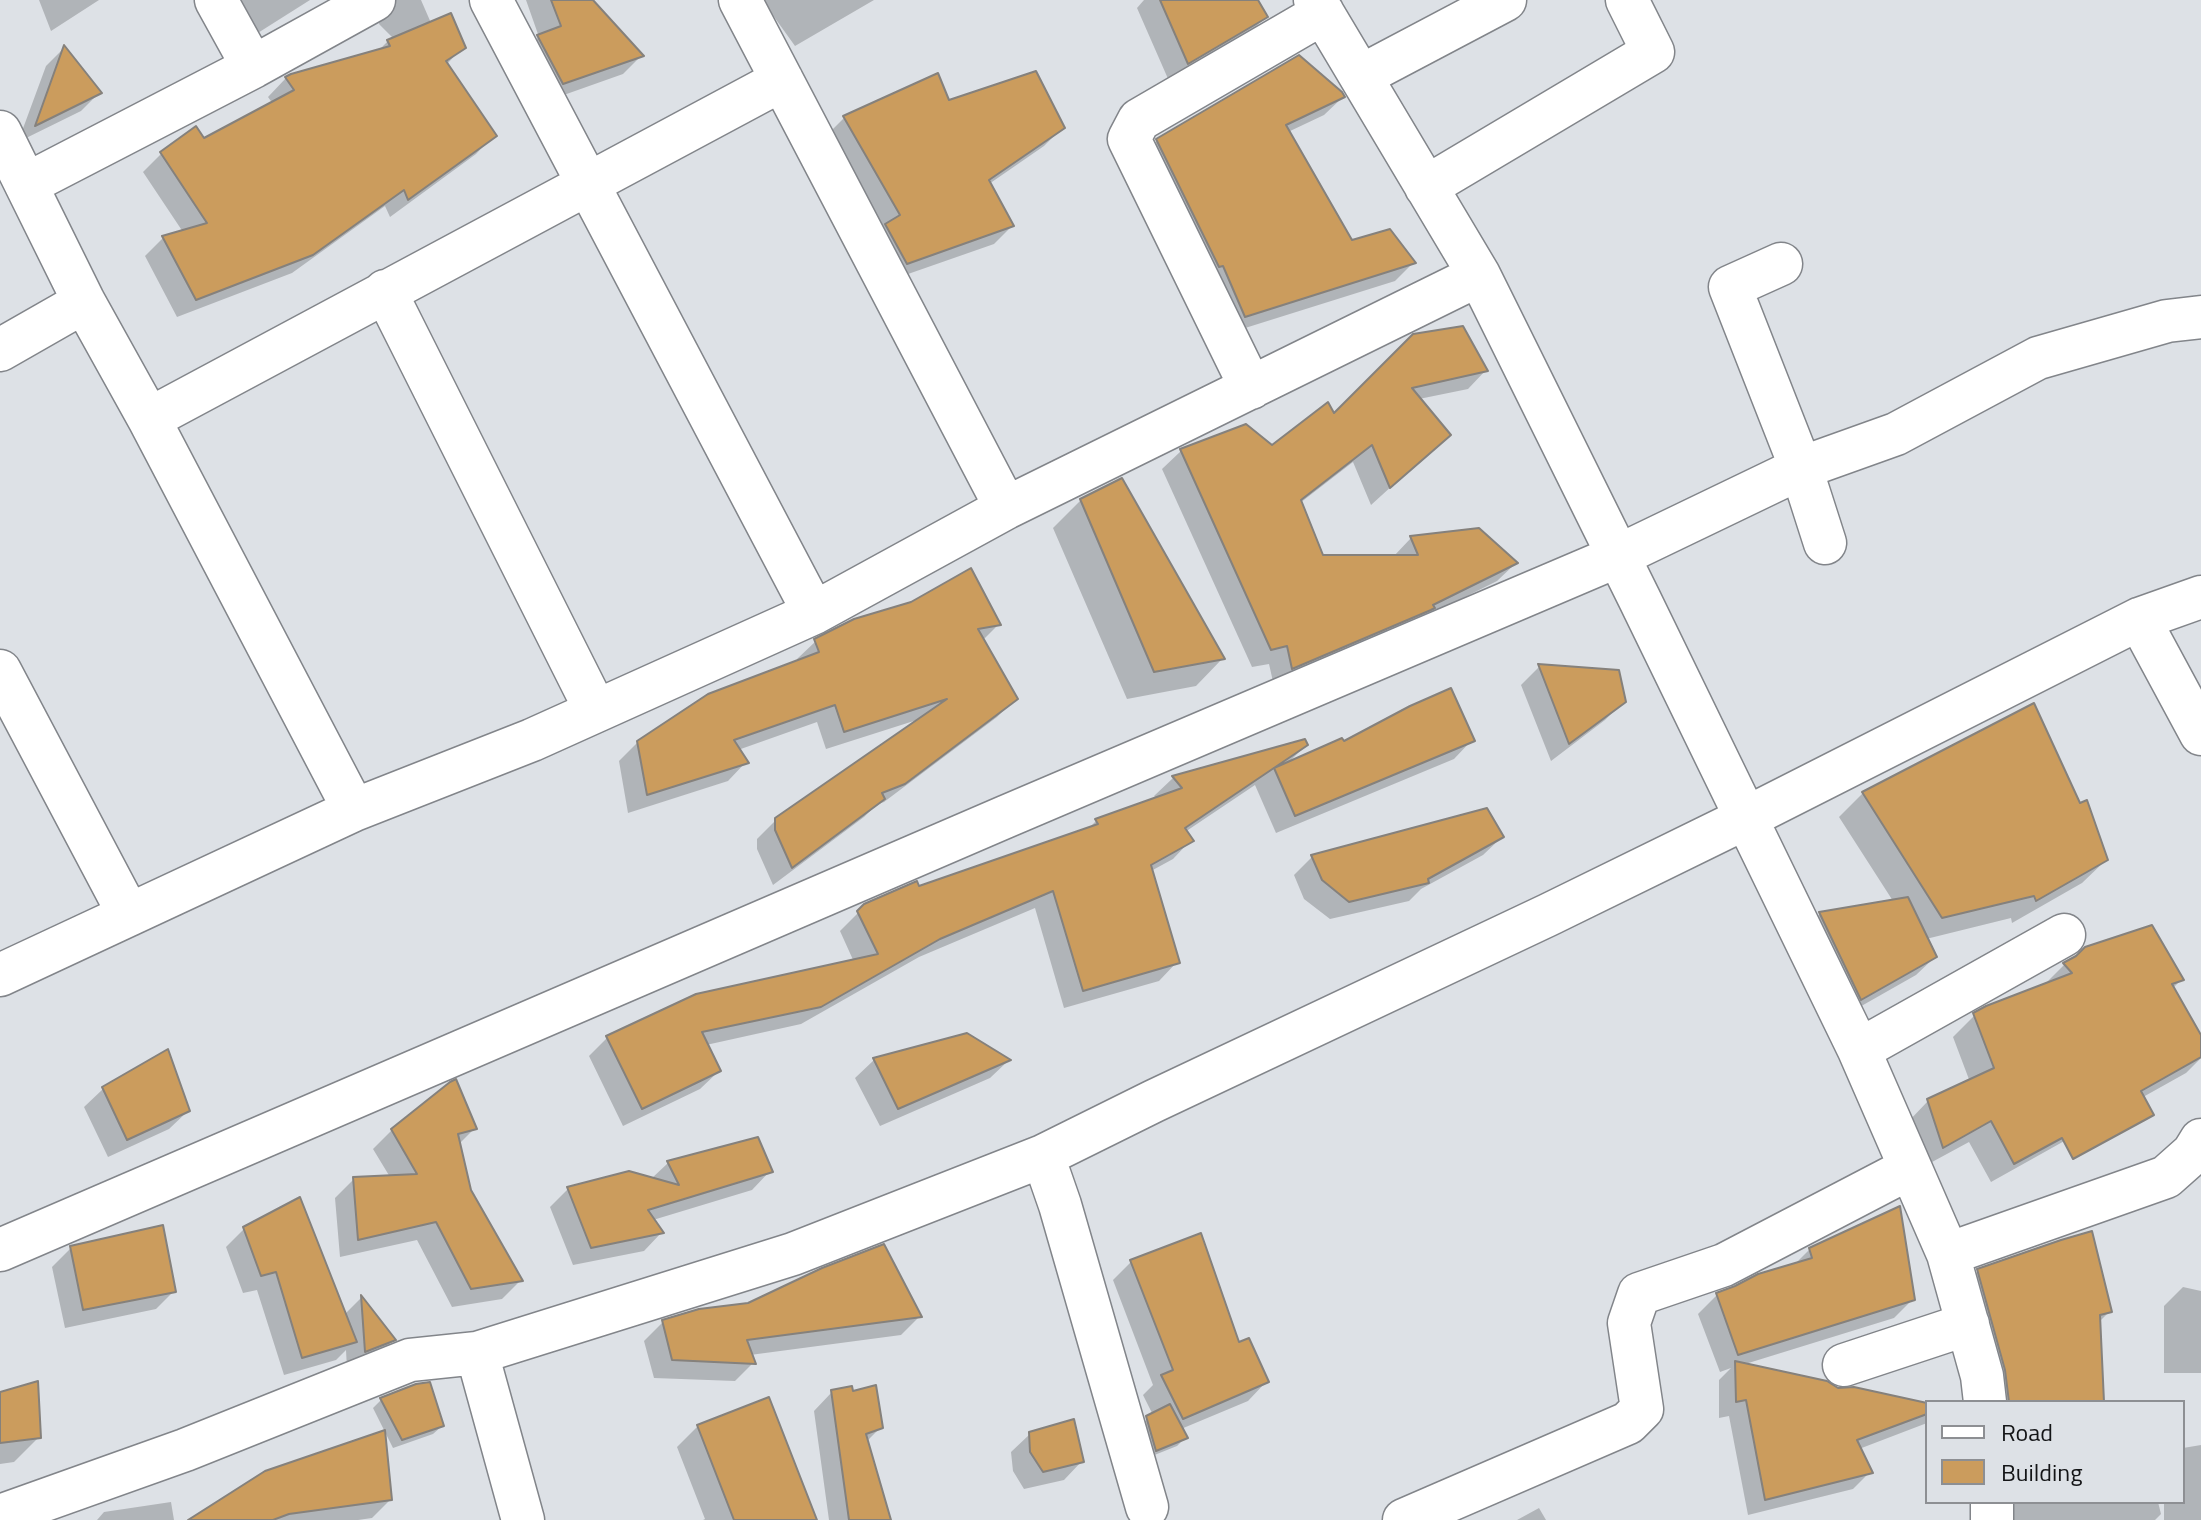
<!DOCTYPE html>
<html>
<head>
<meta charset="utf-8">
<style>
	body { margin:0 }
	#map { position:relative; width:2201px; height:1520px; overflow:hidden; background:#dde1e6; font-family:"Titillium Web",sans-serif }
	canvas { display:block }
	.legend { position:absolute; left:1925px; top:1400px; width:260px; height:104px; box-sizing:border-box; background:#dde1e6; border:2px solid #8d8f93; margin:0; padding:10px 14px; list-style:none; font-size:24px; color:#141517 }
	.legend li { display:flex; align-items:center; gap:16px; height:40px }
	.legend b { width:40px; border:2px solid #8d8f93 }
</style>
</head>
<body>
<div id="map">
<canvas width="2201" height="1520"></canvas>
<ul class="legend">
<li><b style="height:10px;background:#fff"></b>Road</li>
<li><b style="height:22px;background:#cb9c5d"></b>Building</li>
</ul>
</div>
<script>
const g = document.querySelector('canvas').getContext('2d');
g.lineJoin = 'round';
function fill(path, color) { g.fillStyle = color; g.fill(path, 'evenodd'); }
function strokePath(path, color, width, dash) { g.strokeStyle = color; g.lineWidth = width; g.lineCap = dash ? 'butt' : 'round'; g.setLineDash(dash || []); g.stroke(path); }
fill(new Path2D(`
	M 39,0 L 99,0 L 51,31 Z
	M 212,0 L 310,0 L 242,43 Z
	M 370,0 L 421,0 L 431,23 L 463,47 L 446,65 L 494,135 L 476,154 L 390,217 L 385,206 L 292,273 L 177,317 L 145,256 L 163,238 L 183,232 L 143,172 L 162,153 L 204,140 L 273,104 L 268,97 L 286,78 L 378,51 L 388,41 L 394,39 L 379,24 L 380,19 Z
	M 526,0 L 591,0 L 641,56 L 623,74 L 544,102 L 519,55 L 539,37 Z
	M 762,0 L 874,0 L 795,46 Z
	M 1144,0 L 1255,0 L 1266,17 L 1247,35 L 1169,81 L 1137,8 Z
	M 64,48 L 99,93 L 81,111 L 18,142 L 46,66 Z
	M 1343,97 L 1324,115 L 1288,132 L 1351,242 L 1413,263 L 1395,281 L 1226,334 L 1139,159 L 1157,141 Z
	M 948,102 L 1063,127 L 1044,146 L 989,184 L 1012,226 L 994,244 L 888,281 L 826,136 L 844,118 Z
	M 1414,336 L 1486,370 L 1468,389 L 1419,399 L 1448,435 L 1371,505 L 1353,462 L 1300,503 L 1321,557 L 1393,557 L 1411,538 L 1516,563 L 1497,581 L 1421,619 L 1274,686 L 1269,664 L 1252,667 L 1162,469 L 1181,451 L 1246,426 L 1272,448 L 1334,416 Z
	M 1081,500 L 1223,658 L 1196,686 L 1127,699 L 1053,528 Z
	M 998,625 L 982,641 L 1016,698 L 997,717 L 884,802 L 876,805 L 864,817 L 773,885 L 757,849 L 757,839 L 776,820 L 920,719 L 826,749 L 817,722 L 738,750 L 746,762 L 728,781 L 628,813 L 619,761 L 638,742 L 798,662 L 797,659 L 816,641 Z
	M 1539,667 L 1617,672 L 1624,701 L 1605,720 L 1551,761 L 1521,685 Z
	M 2033,706 L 2106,860 L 2082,883 L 2012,923 L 2011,918 L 1926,939 L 1935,957 L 1916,975 L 1842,1017 L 1801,932 L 1820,914 L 1893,901 L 1839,817 L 1863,793 Z
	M 1472,740 L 1454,759 L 1276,833 L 1255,785 L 1185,832 L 1191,840 L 1173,859 L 1151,871 L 1177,962 L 1159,981 L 1064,1008 L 1035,908 L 919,957 L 801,1024 L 706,1045 L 719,1071 L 700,1089 L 623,1126 L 589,1056 L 607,1038 L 854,962 L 840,931 L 866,905 L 1087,830 L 1096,821 L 1157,799 L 1154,796 L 1173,778 L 1304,741 L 1306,745 L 1286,765 L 1343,744 Z
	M 1502,837 L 1483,855 L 1421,889 L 1409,901 L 1330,919 L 1304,899 L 1294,875 L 1312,857 Z
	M 2077,958 L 2181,980 L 2172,989 L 2201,1039 L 2201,1058 L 2186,1073 L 1991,1182 L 1969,1142 L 1921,1168 L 1907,1123 L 1928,1101 L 1970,1082 L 1953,1037 L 1975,1015 L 2042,987 L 2064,965 Z
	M 967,1035 L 1008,1061 L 990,1078 L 880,1126 L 855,1078 L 874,1060 Z
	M 167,1052 L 188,1111 L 169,1129 L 108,1157 L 84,1107 L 103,1089 Z
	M 475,1128 L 458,1145 L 469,1191 L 520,1281 L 502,1299 L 452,1307 L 417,1240 L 340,1257 L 335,1198 L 354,1179 L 390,1177 L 373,1149 L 392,1130 Z
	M 668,1163 L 770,1171 L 752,1190 L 653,1220 L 662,1232 L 644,1251 L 573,1265 L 550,1207 L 568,1189 L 651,1179 Z
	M 245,1228 L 344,1315 L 361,1298 L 394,1339 L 376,1358 L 347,1369 L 346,1350 L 336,1360 L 284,1375 L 257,1290 L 243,1293 L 226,1247 Z
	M 71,1248 L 174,1291 L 156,1309 L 65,1328 L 52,1267 Z
	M 1810,1249 L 1913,1299 L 1894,1318 L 1742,1365 L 1838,1390 L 1927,1405 L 1927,1423 L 1859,1449 L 1870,1472 L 1853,1489 L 1748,1515 L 1729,1416 L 1719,1418 L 1719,1380 L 1731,1368 L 1720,1372 L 1698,1314 L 1717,1295 L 1794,1265 Z
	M 1132,1261 L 1238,1345 L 1266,1382 L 1248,1401 L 1181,1429 L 1186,1437 L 1177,1446 L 1147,1458 L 1138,1427 L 1153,1415 L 1143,1395 L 1153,1385 L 1113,1280 Z
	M 1978,1271 L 2110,1311 L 2098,1323 L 2102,1402 L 1985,1402 L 1956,1293 Z
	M 2183,1287 L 2201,1291 L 2201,1373 L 2164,1373 L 2164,1306 Z
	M 919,1317 L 901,1335 L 750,1355 L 753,1363 L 735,1381 L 654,1378 L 644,1341 L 663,1322 Z
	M 832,1392 L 881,1427 L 866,1442 L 889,1520 L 829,1520 L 814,1411 Z
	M 0,1394 L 39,1437 L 14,1462 L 0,1464 Z
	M 382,1399 L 442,1426 L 433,1434 L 393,1448 L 373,1408 Z
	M 698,1426 L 815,1520 L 703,1520 L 705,1519 L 677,1447 Z
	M 1030,1434 L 1082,1461 L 1064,1480 L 1024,1489 L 1013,1471 L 1011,1452 Z
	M 2201,1445 L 2201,1520 L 2164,1520 L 2164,1502 L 2183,1502 L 2183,1448 Z
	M 390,1500 L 372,1518 L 358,1520 L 192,1520 Z
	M 171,1502 L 174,1520 L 97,1520 L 104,1512 Z
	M 1998,1502 L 2158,1502 L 2161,1514 L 2155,1520 L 1998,1520 Z
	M 1539,1508 L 1546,1520 L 1517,1520 Z`), '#0003');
const building = new Path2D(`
	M 551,0 L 593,0 L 644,56 L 563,84 L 537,35 L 561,26 Z
	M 1160,0 L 1258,0 L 1268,17 L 1188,64 Z
	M 451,13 L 466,48 L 446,61 L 497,136 L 408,200 L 404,190 L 313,255 L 196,300 L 162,236 L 207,223 L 160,152 L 196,126 L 204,138 L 294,90 L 285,77 L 291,74 L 390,46 L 387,40 Z
	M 64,45 L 102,93 L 35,126 Z
	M 1299,55 L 1342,92 L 1345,97 L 1286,125 L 1352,240 L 1390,229 L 1416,263 L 1245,317 L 1223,266 L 1219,267 L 1156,139 Z
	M 1036,71 L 1065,128 L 989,180 L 1014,226 L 907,264 L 885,224 L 900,215 L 843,116 L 938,73 L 949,100 Z
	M 1463,326 L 1488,371 L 1412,388 L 1451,435 L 1390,488 L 1372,445 L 1301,500 L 1323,555 L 1418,555 L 1410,536 L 1479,528 L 1518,563 L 1433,605 L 1435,608 L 1431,610 L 1292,669 L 1287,646 L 1271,650 L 1180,449 L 1246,424 L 1272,445 L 1328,402 L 1334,413 L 1413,334 Z
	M 1122,478 L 1225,659 L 1154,672 L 1080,499 Z
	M 971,568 L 1001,625 L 978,629 L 1018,699 L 905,784 L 882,793 L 885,799 L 792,868 L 775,830 L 775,818 L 947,699 L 844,732 L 835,705 L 734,740 L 749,763 L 647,795 L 637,741 L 708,694 L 819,652 L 814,639 L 854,619 L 911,602 Z
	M 1538,664 L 1619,670 L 1626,702 L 1569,744 Z
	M 1451,688 L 1475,741 L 1295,816 L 1274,768 L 1342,738 L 1344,741 L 1410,706 Z
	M 2034,703 L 2080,803 L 2087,800 L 2108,860 L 2036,901 L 2034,896 L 1942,918 L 1862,792 Z
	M 1305,739 L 1308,745 L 1185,828 L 1194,841 L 1151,865 L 1180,963 L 1083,991 L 1053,891 L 940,939 L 821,1007 L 702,1032 L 721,1071 L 642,1109 L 606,1036 L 696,994 L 878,954 L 857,911 L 864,904 L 917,881 L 919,886 L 1098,824 L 1095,819 L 1182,788 L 1172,776 Z
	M 1487,808 L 1504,837 L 1428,879 L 1429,883 L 1349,902 L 1322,880 L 1311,855 Z
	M 1908,897 L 1937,957 L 1861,1000 L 1819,912 Z
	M 2152,925 L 2184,980 L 2172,984 L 2201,1035 L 2201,1057 L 2141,1091 L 2154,1115 L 2073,1159 L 2062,1138 L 2014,1164 L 1991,1121 L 1943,1148 L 1927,1099 L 1994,1068 L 1973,1013 L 1986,1006 L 2072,973 L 2063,963 L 2076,956 L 2085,947 Z
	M 967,1033 L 1011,1060 L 898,1109 L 873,1058 Z
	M 168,1049 L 190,1111 L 127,1140 L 102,1087 Z
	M 456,1079 L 477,1129 L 458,1134 L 471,1190 L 523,1281 L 471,1289 L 436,1222 L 358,1240 L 353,1177 L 417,1174 L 391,1129 L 450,1082 Z
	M 758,1137 L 773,1172 L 648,1210 L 664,1233 L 591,1248 L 567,1187 L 629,1171 L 679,1185 L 667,1161 Z
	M 300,1197 L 357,1342 L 302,1358 L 276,1272 L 261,1276 L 243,1227 Z
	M 1900,1206 L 1915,1300 L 1738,1355 L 1716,1293 L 1735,1286 L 1758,1274 L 1812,1258 L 1809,1248 Z
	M 163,1225 L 176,1292 L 83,1310 L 70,1246 Z
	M 2092,1231 L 2112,1312 L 2100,1315 L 2104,1402 L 2009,1402 L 2005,1370 L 1977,1269 L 2061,1240 Z
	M 1201,1233 L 1239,1342 L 1249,1338 L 1269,1382 L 1183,1419 L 1161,1375 L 1173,1370 L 1130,1260 Z
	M 884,1244 L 922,1317 L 747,1340 L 756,1364 L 672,1360 L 662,1320 L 699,1309 L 748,1303 L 822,1268 Z
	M 361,1295 L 396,1340 L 365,1352 Z
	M 1735,1361 L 1827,1381 L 1838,1388 L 1854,1387 L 1927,1403 L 1927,1414 L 1857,1440 L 1873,1473 L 1765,1500 L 1746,1400 L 1736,1402 Z
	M 38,1381 L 41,1438 L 0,1443 L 0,1392 Z
	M 430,1382 L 444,1426 L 402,1440 L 380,1398 L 416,1384 Z
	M 876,1385 L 883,1428 L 866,1434 L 891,1520 L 849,1520 L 831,1390 L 852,1386 L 853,1391 Z
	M 769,1397 L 817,1520 L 734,1520 L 697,1425 Z
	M 1170,1404 L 1188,1438 L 1156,1451 L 1146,1416 Z
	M 1074,1419 L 1084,1462 L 1043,1472 L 1030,1452 L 1029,1432 Z
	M 385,1430 L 392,1500 L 289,1514 L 273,1520 L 188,1520 L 265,1471 Z`);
fill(building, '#cb9c5d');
strokePath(building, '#85817c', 2);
const street = new Path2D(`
	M 216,0 L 253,67
	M 491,0 L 814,613
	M 740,0 L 1006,508
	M 1315,0 L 1479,275 L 1640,600 L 1859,1050 L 1948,1254 L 1982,1376 L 1985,1402
	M 1361,76 L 1505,0
	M 0,132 L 84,302 L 149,419 L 354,810
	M 27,184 L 253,67 L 374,0
	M 1426,187 L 1653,52 L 1627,0
	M 1781,264 L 1730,287 L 1801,468 L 1825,543
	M 385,291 L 596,711
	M 0,350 L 84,302
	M 1251,388 L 1129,139 L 1139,120 L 1323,13
	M 149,419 C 359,305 571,194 782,80
	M 2139,619 L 2201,734
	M 0,671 L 129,915
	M 0,975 L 354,810 L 532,740 L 814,613 L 1006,508 L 1479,275
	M 1859,1050 L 2064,935
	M 1043,1156 L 1060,1205 L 1147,1507
	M 0,1250 L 1005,817 L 1618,556 L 1801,468 L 1896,434 L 2038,358 L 2167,321 L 2201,317
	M 1948,1254 L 2166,1177 L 2193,1153 L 2201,1140
	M 477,1353 L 523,1520
	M 1844,1365 L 1968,1324
	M 1992,1502 L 1992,1520
	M 0,1516 L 185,1450 L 410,1360 L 477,1353 L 793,1254 L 1043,1156 L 1154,1101 L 1548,915 L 1746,818 L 2139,619 L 2201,597
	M 1404,1520 L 1628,1423 L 1642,1409 L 1629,1323 L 1639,1294 L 1724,1265 L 1910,1168`);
strokePath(street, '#82858a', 45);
strokePath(street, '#fff', 42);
</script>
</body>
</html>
